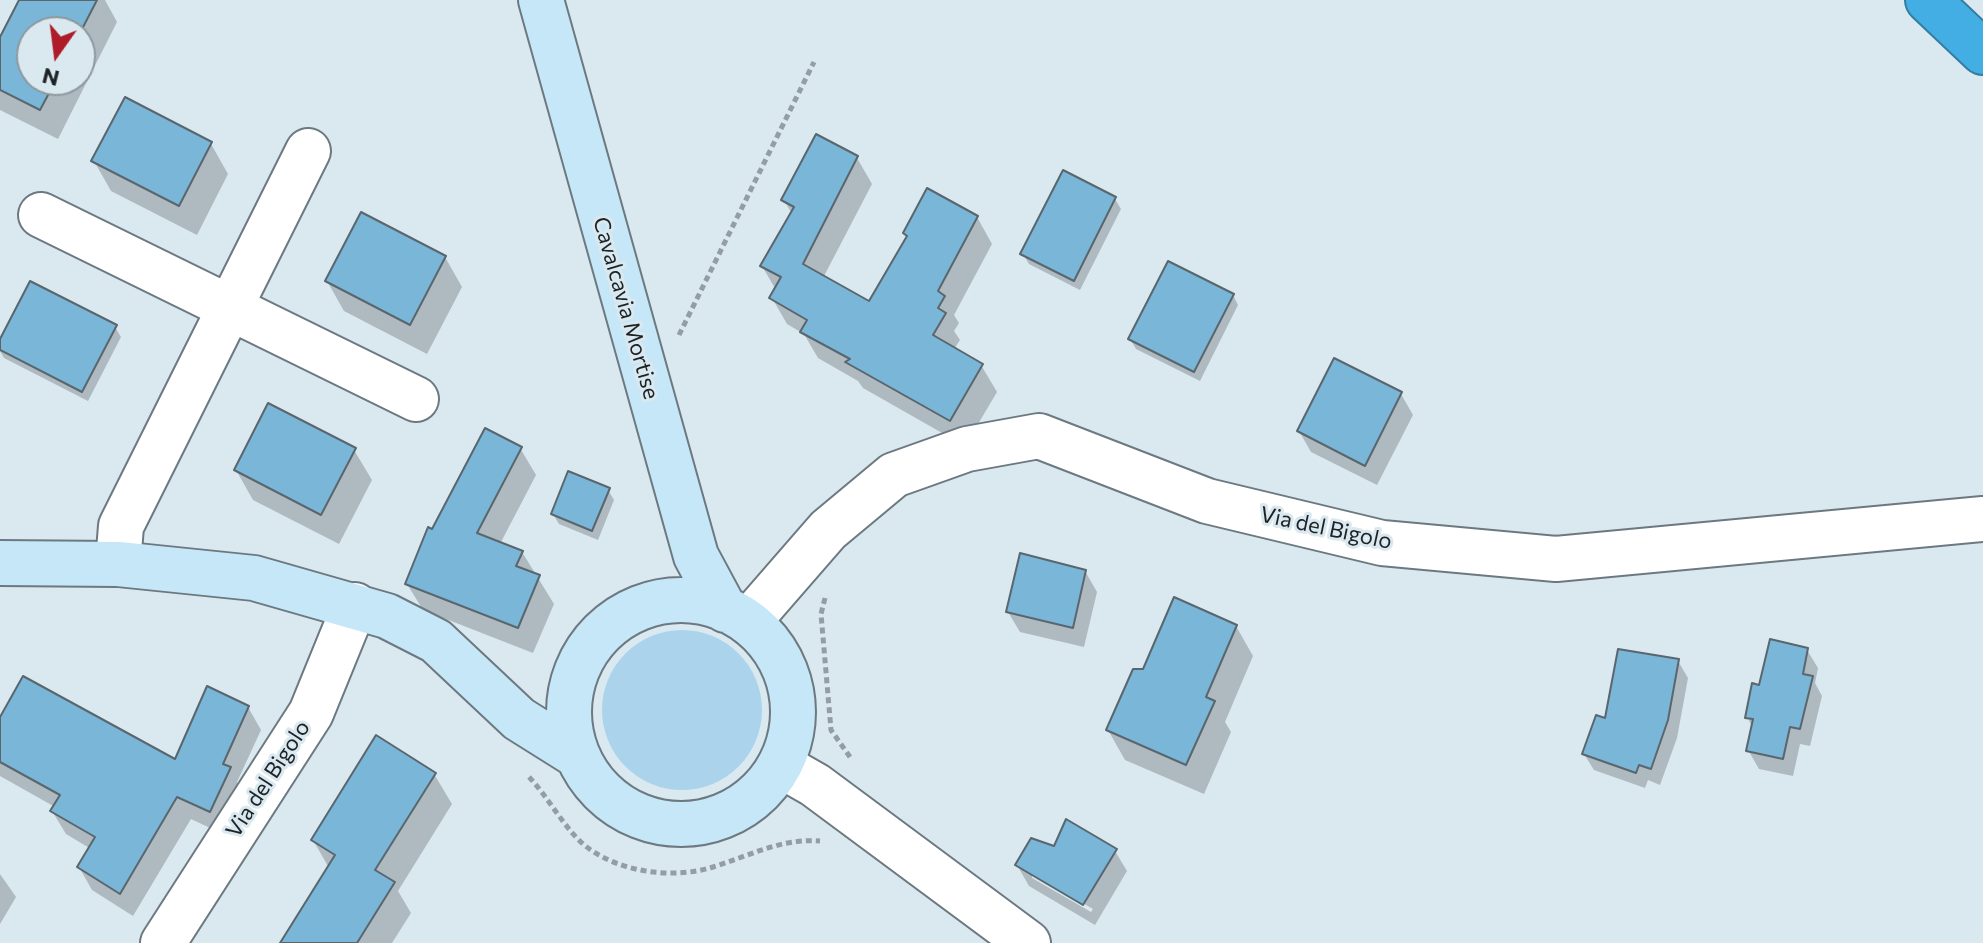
<!DOCTYPE html>
<html>
<head>
<meta charset="utf-8">
<style>
	body { margin:0 }
	#map { position:relative; width:1983px; height:943px; overflow:hidden; background:#dae8f0; font-family:Commissioner,sans-serif }
	canvas { display:block }
	.north { position:absolute; left:16px; top:16px; width:80px; height:80px; box-sizing:border-box; background:#dae8f0; border:2px solid #8e999f; border-radius:50%; rotate:194deg; font-size:22px; font-weight:700; line-height:32px; text-align:center; color:#1d2225 }
	.north::after { content:''; display:block; margin:auto; width:28px; height:36px; background:#ae1b29; clip-path:polygon(50% 0,100% 100%,50% 72%,0 100%) }
</style>
</head>
<body>
<div id="map">
<canvas width="1983" height="943"></canvas>
<div class="north">N</div>
</div>
<script>
const g = document.querySelector('canvas').getContext('2d');
g.lineJoin = 'round';
function fill(path, color) { g.fillStyle = color; g.fill(path, 'evenodd'); }
function strokePath(path, color, width, dash) { g.strokeStyle = color; g.lineWidth = width; g.lineCap = dash ? 'butt' : 'round'; g.setLineDash(dash || []); g.stroke(path); }
function label(font, color, halo, rows, align = 'center') {
  g.font = font + ' Commissioner,sans-serif'; g.lineWidth = 6; g.setLineDash([]); g.textBaseline = 'middle'; g.strokeStyle = halo; g.fillStyle = color; for (const [text, x, y, turn = 0] of rows) {
    g.save(); g.translate(x, y); g.rotate((+turn || 0) * Math.PI / 180); g.textAlign = isNaN(turn) ? turn : align; if (halo) g.strokeText(text, 0, 0); g.fillText(text, 0, 0); g.restore();
  }
}
fill(new Path2D(`
	M602 710a80 80 0 1 1 160 0a80 80 0 1 1-160 0Z`), '#abd4ec');
fill(new Path2D(`
	M 21,0 L 105,0 L 117,22 L 58,139 L 0,110 L 0,41 ZM 32,32 L 80,32 L 80,80 L 32,80 Z
	M 211,144 L 228,174 L 197,235 L 111,191 L 94,161 Z
	M 857,158 L 872,184 L 823,278 L 870,304 L 908,238 L 905,233 L 977,217 L 992,244 L 954,315 L 959,323 L 954,331 L 960,340 L 954,349 L 981,365 L 997,392 L 965,446 L 863,388 L 858,381 L 818,358 L 804,334 L 787,324 L 772,298 L 776,290 L 762,266 L 792,214 L 784,200 Z
	M 1115,199 L 1121,209 L 1080,290 L 1029,264 L 1023,254 Z
	M 445,257 L 462,287 L 427,354 L 344,311 L 327,281 Z
	M 1233,295 L 1238,305 L 1200,381 L 1136,349 L 1130,339 Z
	M 115,327 L 121,337 L 88,401 L 4,358 L 0,351 L 0,343 Z
	M 1401,394 L 1413,415 L 1377,485 L 1311,452 L 1299,431 Z
	M 520,448 L 536,475 L 500,544 L 522,552 L 554,604 L 533,653 L 423,610 L 407,584 L 433,531 Z
	M 354,450 L 372,480 L 339,544 L 253,500 L 236,470 Z
	M 608,490 L 614,500 L 598,540 L 559,524 L 553,514 Z
	M 1085,571 L 1097,592 L 1084,647 L 1020,632 L 1008,612 Z
	M 1236,626 L 1253,656 L 1225,722 L 1231,732 L 1204,794 L 1125,760 L 1108,730 Z
	M 1807,650 L 1818,668 L 1815,683 L 1822,696 L 1810,746 L 1800,744 L 1793,776 L 1759,769 L 1748,750 L 1753,728 L 1747,717 L 1761,687 Z
	M 1678,661 L 1688,678 L 1677,738 L 1660,785 L 1648,780 L 1645,788 L 1594,770 L 1584,754 L 1607,721 Z
	M 248,707 L 261,730 L 237,782 L 243,792 L 223,834 L 191,819 L 133,916 L 92,890 L 79,867 L 91,849 L 66,834 L 52,811 L 55,807 L 0,776 L 0,721 L 175,762 Z
	M 434,774 L 452,804 L 398,891 L 411,913 L 392,943 L 282,943 L 329,868 L 313,840 Z
	M 1055,848 L 1115,851 L 1127,871 L 1095,925 L 1029,886 L 1017,865 ZM 1032,873 L 1093,909 L 1091,912 L 1032,878 Z
	M 0,874 L 16,897 L 0,924 Z`), '#0003');
const building = new Path2D(`
	M 19,0 L 97,0 L 80,33 L 32,32 L 32,80 L 56,80 L 40,110 L 0,90 L 0,37 Z
	M 125,97 L 212,142 L 179,206 L 91,161 Z
	M 816,134 L 858,156 L 803,264 L 869,301 L 907,236 L 903,233 L 927,188 L 978,216 L 938,291 L 945,296 L 938,308 L 946,313 L 933,335 L 983,364 L 950,421 L 845,362 L 850,359 L 800,332 L 807,320 L 769,298 L 781,277 L 760,266 L 794,207 L 781,200 Z
	M 1063,170 L 1116,197 L 1074,281 L 1020,254 Z
	M 361,212 L 446,256 L 410,325 L 325,281 Z
	M 1168,261 L 1234,294 L 1194,372 L 1128,339 Z
	M 30,281 L 117,325 L 82,392 L 0,350 L 0,339 Z
	M 1334,358 L 1402,392 L 1365,466 L 1297,431 Z
	M 268,403 L 356,448 L 321,515 L 234,470 Z
	M 485,428 L 522,447 L 477,533 L 523,551 L 516,566 L 540,575 L 518,628 L 405,584 L 428,527 L 432,529 Z
	M 568,471 L 610,488 L 592,531 L 551,514 Z
	M 1020,553 L 1086,570 L 1073,628 L 1006,612 Z
	M 1174,597 L 1237,625 L 1206,697 L 1215,701 L 1186,765 L 1106,730 L 1133,669 L 1143,669 Z
	M 1770,639 L 1808,648 L 1803,674 L 1813,676 L 1800,729 L 1790,727 L 1783,759 L 1746,751 L 1753,719 L 1745,718 L 1752,683 L 1759,685 Z
	M 1618,649 L 1679,659 L 1668,720 L 1651,769 L 1639,765 L 1636,773 L 1582,754 L 1596,715 L 1605,718 Z
	M 23,676 L 175,759 L 207,686 L 249,706 L 223,764 L 231,767 L 210,812 L 177,797 L 120,894 L 77,867 L 95,837 L 50,811 L 60,795 L 0,762 L 0,717 Z
	M 376,735 L 436,773 L 375,870 L 395,882 L 357,943 L 280,943 L 335,855 L 311,840 Z
	M 1066,819 L 1117,849 L 1083,905 L 1015,865 L 1031,838 L 1054,846 Z`);
fill(building, '#79b6d8');
strokePath(building, '#5a666e', 2);
const street = new Path2D(`
	M 41,215 L 416,399
	M 118,564 L 121,526 L 308,151
	M 748,622 L 828,530 L 894,475 L 967,449 L 1039,436 L 1207,501 L 1382,543 L 1556,559 L 1983,519
	M 780,765 L 815,785 L 1028,943
	M 163,943 L 311,713 L 355,605`);
const secondary = new Path2D(`
	M 541,0 L 696,556 L 725,610
	M 0,563 L 118,564 L 254,578 L 387,616 L 436,641 L 519,719 L 578,756
	M569 712a112 112 0 1 1 224 0a112 112 0 1 1-224 0Z`);
const highway = new Path2D(`
	M 1928,0 L 1983,52`);
strokePath(street, '#6c7980', 48);
strokePath(secondary, '#6c7980', 48);
strokePath(highway, '#357da0', 48);
strokePath(new Path2D(`
	M 679,335 L 814,62
	M 825,598 L 821,614 L 831,730 L 850,757
	M 529,777 C 548,797 563,826 583,844 C 616,872 672,880 713,867 C 749,856 781,838 820,841`), '#939ea4', 5, [6, 4]);
strokePath(street, '#fff', 44);
strokePath(secondary, '#c6e7f7', 44);
strokePath(highway, '#42aee3', 44);
label('22px', '#1d2225', '#dae8f0', [
	["Cavalcavia Mortise",626,308,74],
	["Via del Bigolo",1326,528,12],
	["Via del Bigolo",268,779,-57]
]);
</script>
</body>
</html>
